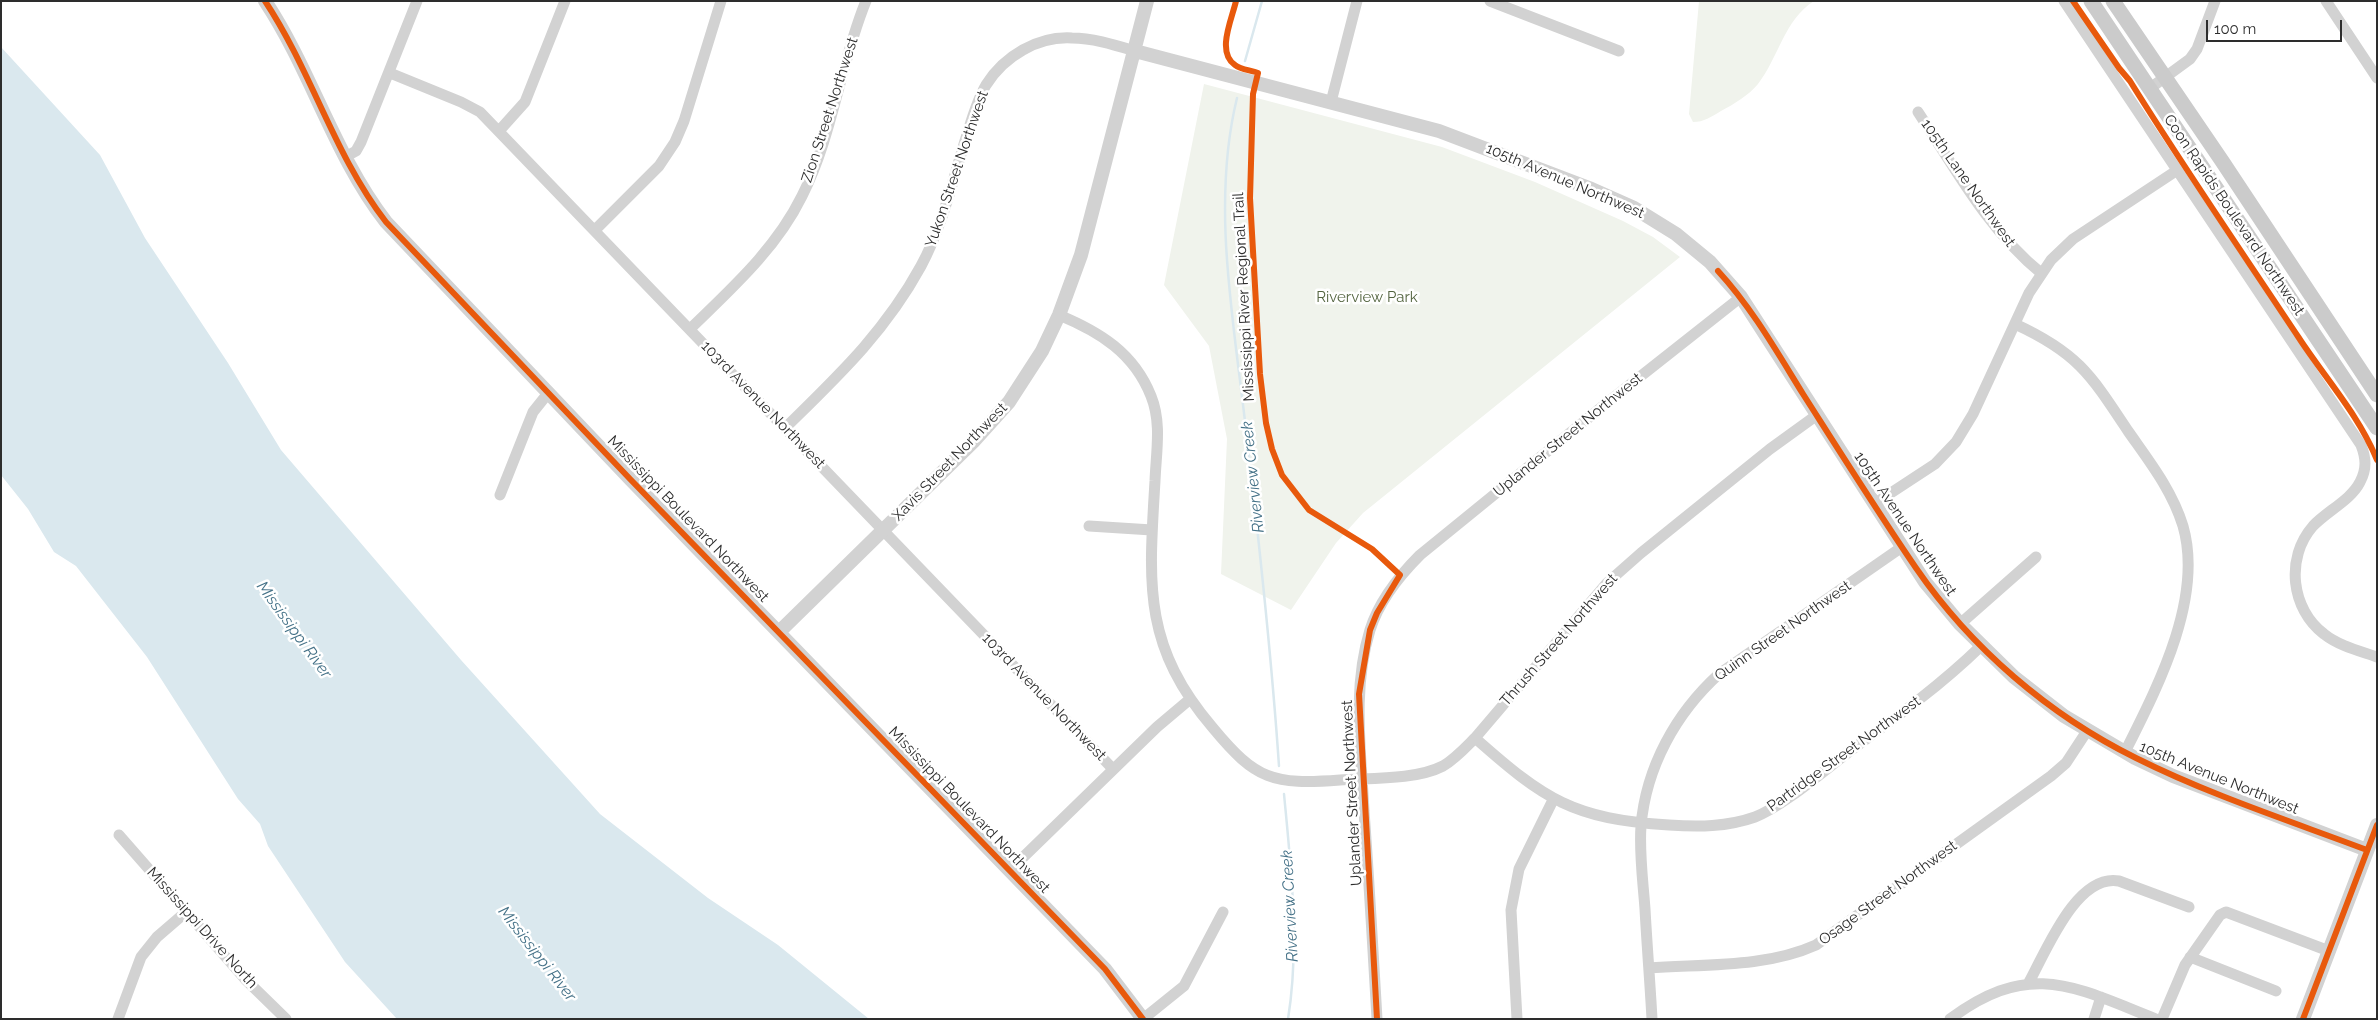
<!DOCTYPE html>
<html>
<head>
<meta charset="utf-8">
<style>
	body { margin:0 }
	#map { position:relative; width:2378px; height:1020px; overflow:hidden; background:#fff; font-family:Raleway,sans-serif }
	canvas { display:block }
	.frame { position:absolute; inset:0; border:2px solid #2d2d2d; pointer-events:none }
	.scale { position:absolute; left:2206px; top:20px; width:136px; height:22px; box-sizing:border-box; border:2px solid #2d2d2d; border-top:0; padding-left:6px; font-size:15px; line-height:18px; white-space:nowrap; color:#2d2d2d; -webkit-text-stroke:4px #fff; paint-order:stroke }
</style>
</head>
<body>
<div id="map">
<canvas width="2378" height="1020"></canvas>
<div class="frame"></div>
<div class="scale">100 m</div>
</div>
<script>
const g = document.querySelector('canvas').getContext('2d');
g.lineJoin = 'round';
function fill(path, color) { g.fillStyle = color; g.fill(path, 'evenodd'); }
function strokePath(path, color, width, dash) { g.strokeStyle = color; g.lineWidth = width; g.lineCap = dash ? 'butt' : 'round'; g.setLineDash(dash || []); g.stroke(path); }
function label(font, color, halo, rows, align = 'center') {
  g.font = font + ' Raleway,sans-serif'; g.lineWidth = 5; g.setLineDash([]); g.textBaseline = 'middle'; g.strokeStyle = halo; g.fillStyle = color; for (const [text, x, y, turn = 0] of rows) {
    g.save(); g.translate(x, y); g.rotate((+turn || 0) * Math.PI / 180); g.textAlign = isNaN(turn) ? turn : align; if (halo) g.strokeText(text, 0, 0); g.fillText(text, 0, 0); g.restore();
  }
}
fill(new Path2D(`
	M 1699,1 L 1814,1 C 1784,20 1779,57 1758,84 C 1749,95 1734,104 1721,111 C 1711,117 1704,122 1693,122 L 1689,114 Z
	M 1204,84 L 1442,147 L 1535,182 L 1623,221 L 1653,237 L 1680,257 L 1363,513 L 1336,543 L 1291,610 L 1221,574 L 1227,439 L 1209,346 L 1164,285 Z`), '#f0f3ec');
fill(new Path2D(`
	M 1,47 L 100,155 L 145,238 L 228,363 L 281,450 L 461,660 L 600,814 L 708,898 L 778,945 L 869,1019 L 397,1019 L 345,962 L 268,846 L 260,824 L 238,799 L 147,657 L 76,566 L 54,552 L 28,509 L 1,475 Z`), '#dae8ee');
strokePath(new Path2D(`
	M 1245,61 L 1262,1
	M 1237,98 C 1212,200 1232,311 1244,413 C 1258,531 1271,648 1279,766
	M 1284,794 C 1291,868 1300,945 1288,1019`), '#dae8ee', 2.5);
strokePath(new Path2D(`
	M 1490,1 L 1619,51
	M 2064,1 L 2361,445 C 2366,458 2367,469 2360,482 C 2351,500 2327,511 2313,526 C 2285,558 2291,609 2324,634 C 2339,646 2360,651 2377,657
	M 2326,1 L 2377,78
	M 390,73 L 461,102 L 480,112 L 1113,769
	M 2149,89 L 2190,59 L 2197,49 L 2215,1
	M 1331,102 L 1357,1
	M 1918,112 C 1955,168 1988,230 2041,273
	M 499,131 L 525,102 L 565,1
	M 345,157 L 356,151 L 361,142 L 417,1
	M 595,230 L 659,166 L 675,142 L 684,121 L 721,1
	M 1059,315 C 1100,332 1134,353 1151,396 C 1162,423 1156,453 1155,481 C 1149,583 1142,645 1213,728 C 1256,780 1273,785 1340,780 C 1370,778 1416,780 1443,766 C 1455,759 1465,748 1475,738 L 1607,583 L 1641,553 L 1770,449 L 1817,415
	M 2015,324 C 2078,353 2091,375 2128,431 C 2149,461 2172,490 2183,526 C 2204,599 2157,688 2125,752
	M 690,329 C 732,288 776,249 802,196 C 833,135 840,64 866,1
	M 785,428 C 838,376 885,332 921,266 C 942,227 952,183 965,141 C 971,122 976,102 986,85 C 1004,56 1038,36 1072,38 C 1093,38 1115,45 1135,51
	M 500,495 L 533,412 L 549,392
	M 1874,504 L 1935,464 L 1956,442 L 1973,414 L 2029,293 L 2051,260 L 2073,239 L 2176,171
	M 1089,526 L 1152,530
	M 1960,624 L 2036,557
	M 1475,738 C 1545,800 1573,819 1669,825 C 1698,827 1727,827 1755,817 C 1784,806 1828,767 1854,748 C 1898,716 1942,684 1981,646
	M 119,835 L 245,979 L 286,1019
	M 1010,870 L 1157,727 L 1189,700
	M 2190,957 L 2276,991
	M 1649,968 C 1704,964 1765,968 1816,945 L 2051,776 L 2066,763 L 2087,731
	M 2028,984 C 2045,954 2076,873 2119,881 L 2189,907
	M 118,1019 L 141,957 L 157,937 L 186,912
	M 1143,1019 L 1184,986 L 1223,912
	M 1377,1019 C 1373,949 1369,880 1364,811 C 1361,751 1352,688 1370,630 C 1379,601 1399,576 1420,555 L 1608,402 L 1741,297
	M 1517,1019 L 1511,910 L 1519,869 L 1553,800
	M 1652,1019 C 1650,982 1647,946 1645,909 C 1643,881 1639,853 1641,826 C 1646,767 1676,713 1719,674 L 1902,547
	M 1950,1019 C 2031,959 2074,987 2156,1019
	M 2094,1019 L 2101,997
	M 2162,1019 L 2185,965 L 2220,915 L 2226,912 L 2329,951`), '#d2d2d2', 11);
strokePath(new Path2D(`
	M 265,1 C 312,72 334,155 386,222 L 631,480 L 1105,969 L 1143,1019
	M 1135,51 L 1439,131 L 1589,188 L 1634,208 L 1676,234 L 1710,262 L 1741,297 L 1925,582 L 1960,624 L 2014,677 L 2064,716 L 2135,758 L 2173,776 L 2367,850
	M 779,632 L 973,442 L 1009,402 L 1042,351 L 1059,315 L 1081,255 L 1147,1
	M 2303,1019 L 2377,825`), '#d2d2d2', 14);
strokePath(new Path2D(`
	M 2091,1 L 2377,428
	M 2113,1 L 2222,161 L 2377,395`), '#cbcbcb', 15);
strokePath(new Path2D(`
	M 265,1 C 312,72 334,155 386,222 L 631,480 L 1105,969 L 1143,1019
	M 1236,1 C 1232,19 1216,52 1235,65 C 1241,70 1251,70 1258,73 L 1253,94 L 1250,198 L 1260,374 L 1266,423 L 1272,449 L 1282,475 L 1309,510 L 1372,549 L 1400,575 L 1377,613 L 1370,630 L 1359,694 L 1377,1019
	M 2073,1 L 2119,68 L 2130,81 C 2184,168 2242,252 2299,338 C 2325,378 2359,415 2377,460
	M 1718,271 C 1752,308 1777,352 1803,394 C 1840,452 1877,511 1916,568 C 1971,648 2049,715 2136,758 C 2210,795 2290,821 2367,850
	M 2303,1019 L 2377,825`), '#e8590c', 6);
label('15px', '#2d2d2d', '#fff', [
	["Zion Street Northwest",830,110,-72],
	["Yukon Street Northwest",957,169,-71],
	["105th Avenue Northwest",1565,181,23],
	["105th Lane Northwest",1968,183,55],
	["Coon Rapids Boulevard Northwest",2234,215,56],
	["Mississippi River Regional Trail",1244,297,-93],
	["103rd Avenue Northwest",763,405,46],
	["Uplander Street Northwest",1568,435,-39],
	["Xavis Street Northwest",950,462,-46],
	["Mississippi Boulevard Northwest",688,519,46],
	["105th Avenue Northwest",1905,524,56],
	["Quinn Street Northwest",1783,631,-35],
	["Thrush Street Northwest",1559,640,-49],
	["103rd Avenue Northwest",1044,697,46],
	["Partridge Street Northwest",1844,754,-36],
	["105th Avenue Northwest",2219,778,22],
	["Uplander Street Northwest",1352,793,-93],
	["Mississippi Boulevard Northwest",969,810,46],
	["Osage Street Northwest",1888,893,-36],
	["Mississippi Drive North",202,928,48]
]);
label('15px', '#53643f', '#fff', [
	["Riverview Park",1367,297]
]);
label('italic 16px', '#447187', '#fff', [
	["Riverview Creek",1253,477,-96],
	["Mississippi River",294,630,54],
	["Riverview Creek",1290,906,-93],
	["Mississippi River",537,954,52]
]);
</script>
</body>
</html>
